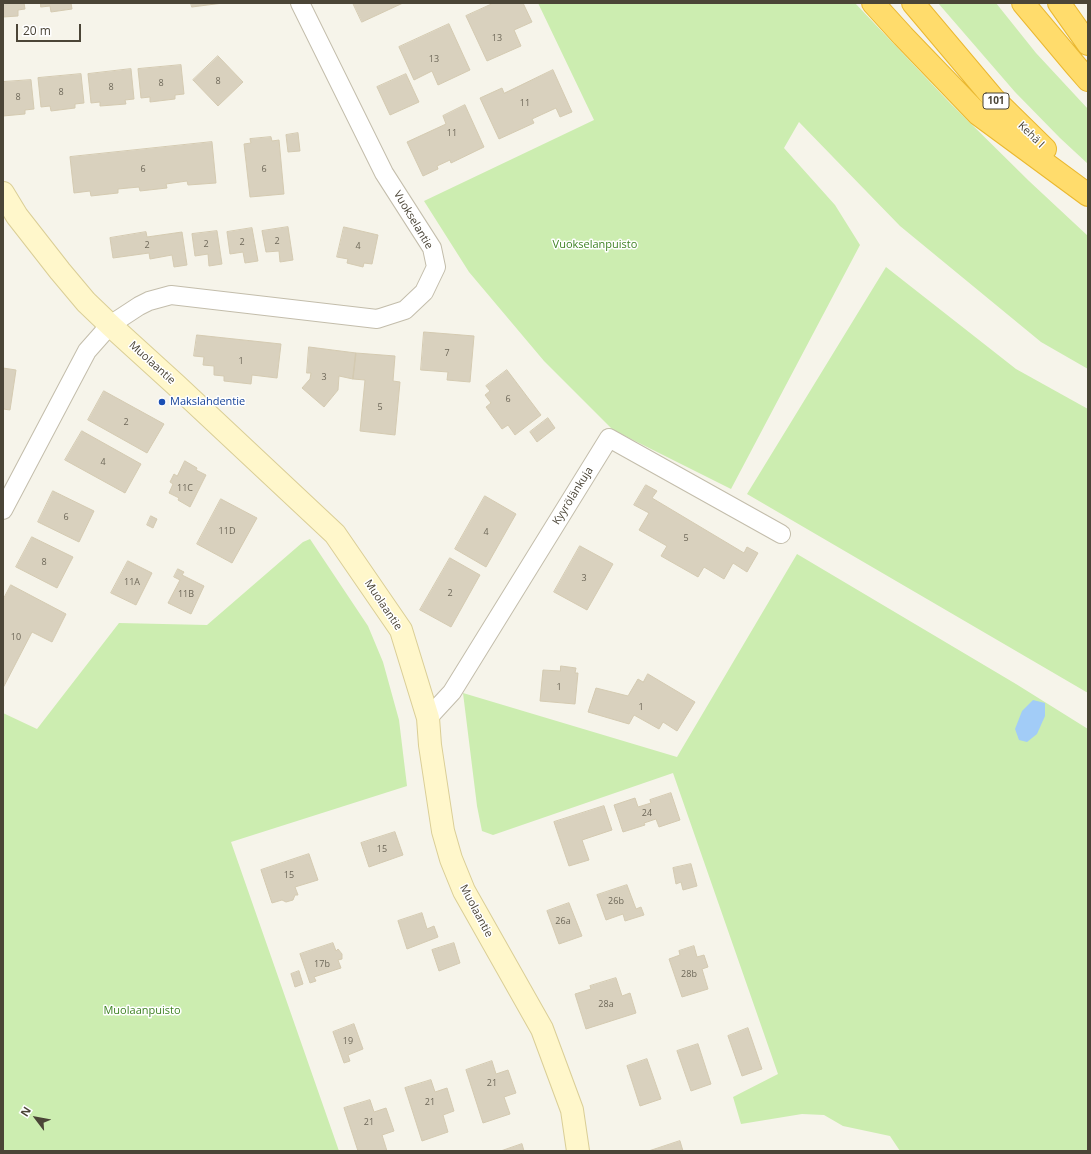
<!DOCTYPE html>
<html>
<head>
<meta charset="utf-8">
<style>
	body { margin:0 }
	#map { position:relative; width:1091px; height:1154px; overflow:hidden; background:#f6f4ea; font-family:"Open Sans",sans-serif }
	canvas { display:block }
	.frame { position:absolute; inset:0; border:4px solid #4b4537; pointer-events:none }
	.north { position:absolute; left:16px; top:1098px; width:40px; height:40px; -webkit-text-stroke:3px #fff; paint-order:stroke; rotate:302deg; font-size:11px; font-weight:700; line-height:16px; text-align:center; color:#4b4537 }
	.north::after { content:''; display:block; margin:auto; width:14px; height:18px; background:#4b4537; clip-path:polygon(50% 0,100% 100%,50% 72%,0 100%) }
	.scale { position:absolute; left:16px; top:24px; width:65px; height:18px; box-sizing:border-box; border:2px solid #4b4537; border-top:0; padding-left:5px; font-size:12px; line-height:14px; white-space:nowrap; color:#4b4537; -webkit-text-stroke:3px #fff; paint-order:stroke }
</style>
</head>
<body>
<div id="map">
<canvas width="1091" height="1154"></canvas>
<div class="frame"></div>
<div class="north">N</div>
<div class="scale">20 m</div>
</div>
<script>
const g = document.querySelector('canvas').getContext('2d');
g.lineJoin = 'round';
function fill(path, color) { g.fillStyle = color; g.fill(path, 'evenodd'); }
function strokePath(path, color, width, dash) { g.strokeStyle = color; g.lineWidth = width; g.lineCap = dash ? 'butt' : 'round'; g.setLineDash(dash || []); g.stroke(path); }
function label(font, color, halo, rows, align = 'center') {
  g.font = font + ' "Open Sans",sans-serif'; g.lineWidth = 3; g.setLineDash([]); g.textBaseline = 'middle'; g.strokeStyle = halo; g.fillStyle = color; for (const [text, x, y, turn = 0] of rows) {
    g.save(); g.translate(x, y); g.rotate((+turn || 0) * Math.PI / 180); g.textAlign = isNaN(turn) ? turn : align; if (halo) g.strokeText(text, 0, 0); g.fillText(text, 0, 0); g.restore();
  }
}
fill(new Path2D(`
	M 538,3 L 855,3 L 950,103 L 1029,181 L 1088,236 L 1088,369 L 1041,342 L 900,226 L 799,122 L 784,148 L 835,205 L 860,245 L 731,489 L 613,430 L 544,361 L 469,272 L 424,201 L 594,120 Z
	M 938,3 L 996,3 L 1036,53 L 1088,109 L 1088,164 L 1060,138 L 1015,92 Z
	M 886,267 L 1016,369 L 1088,409 L 1088,693 L 747,494 Z
	M 310,539 L 368,626 L 383,662 L 399,720 L 407,786 L 231,842 L 339,1151 L 3,1151 L 3,713 L 37,729 L 119,623 L 207,625 L 303,542 Z
	M 797,554 L 1016,684 L 1088,729 L 1088,1151 L 900,1151 L 890,1136 L 843,1126 L 824,1115 L 802,1114 L 741,1124 L 733,1097 L 778,1074 L 673,773 L 493,835 L 482,831 L 477,806 L 463,693 L 677,757 Z`), '#ccedb0');
fill(new Path2D(`
	M 1033,700 L 1045,703 L 1045,716 L 1037,734 L 1027,742 L 1019,740 L 1015,729 L 1022,711 Z`), '#a2ccf7');
const building = new Path2D(`
	M 3,3 L 24,3 L 25,9 L 18,10 L 18,16 L 3,17 Z
	M 41,3 L 75,3 L 71,3 L 72,9 L 51,12 L 50,6 L 41,7 Z
	M 191,3 L 223,3 L 192,7 Z
	M 353,3 L 403,3 L 362,22 Z
	M 494,3 L 523,3 L 532,22 L 514,30 L 521,46 L 487,61 L 466,16 Z
	M 449,24 L 470,70 L 438,85 L 432,71 L 414,80 L 399,47 Z
	M 218,56 L 243,82 L 218,106 L 193,80 Z
	M 181,65 L 184,94 L 175,95 L 175,99 L 150,102 L 150,97 L 141,98 L 138,69 Z
	M 131,69 L 134,99 L 125,100 L 126,104 L 100,106 L 100,102 L 91,103 L 88,74 Z
	M 553,70 L 572,112 L 560,117 L 556,108 L 532,119 L 534,123 L 499,139 L 480,98 L 502,88 L 504,93 Z
	M 81,74 L 84,103 L 75,104 L 75,108 L 51,111 L 50,106 L 41,107 L 38,78 Z
	M 406,74 L 419,102 L 390,115 L 377,87 Z
	M 31,80 L 34,109 L 25,110 L 25,114 L 3,116 L 3,82 Z
	M 465,105 L 484,147 L 451,163 L 450,160 L 437,166 L 438,169 L 423,176 L 407,142 L 446,124 L 443,116 Z
	M 298,133 L 300,151 L 288,152 L 286,135 Z
	M 271,137 L 272,141 L 279,140 L 284,194 L 250,197 L 244,144 L 251,143 L 250,139 Z
	M 212,142 L 216,183 L 188,185 L 187,181 L 166,184 L 167,188 L 140,191 L 139,187 L 118,189 L 118,193 L 91,196 L 90,191 L 74,193 L 70,157 Z
	M 288,227 L 293,260 L 280,262 L 279,251 L 266,252 L 262,231 Z
	M 344,227 L 378,235 L 372,264 L 364,263 L 363,267 L 347,263 L 348,259 L 337,257 Z
	M 252,228 L 258,261 L 245,263 L 243,252 L 230,254 L 227,232 Z
	M 217,231 L 222,264 L 209,266 L 208,254 L 195,256 L 192,234 Z
	M 146,232 L 147,237 L 182,232 L 187,265 L 174,267 L 172,255 L 150,259 L 149,253 L 113,258 L 110,238 Z
	M 424,332 L 474,336 L 470,382 L 447,380 L 448,372 L 421,370 Z
	M 197,335 L 281,344 L 277,378 L 252,375 L 251,384 L 224,381 L 224,376 L 214,375 L 214,366 L 203,365 L 204,357 L 194,356 Z
	M 309,347 L 356,353 L 353,379 L 339,376 L 338,390 L 324,407 L 302,388 L 310,379 L 311,373 L 307,373 Z
	M 356,353 L 395,356 L 393,381 L 400,382 L 395,435 L 360,431 L 365,380 L 353,379 Z
	M 3,368 L 16,370 L 10,410 L 3,409 Z
	M 507,370 L 541,415 L 515,435 L 508,425 L 502,429 L 486,407 L 491,403 L 485,395 L 490,391 L 486,386 Z
	M 104,391 L 164,424 L 147,453 L 88,420 Z
	M 548,418 L 555,428 L 537,442 L 530,432 Z
	M 82,431 L 141,464 L 125,493 L 65,460 Z
	M 185,461 L 197,468 L 196,470 L 206,475 L 190,507 L 178,500 L 179,498 L 169,493 L 173,484 L 170,482 L 174,474 L 177,476 Z
	M 646,485 L 657,491 L 652,498 L 744,553 L 747,547 L 758,553 L 747,572 L 733,563 L 724,579 L 704,567 L 698,577 L 661,556 L 667,546 L 639,530 L 649,513 L 634,505 Z
	M 53,491 L 94,511 L 79,542 L 38,522 Z
	M 485,496 L 516,514 L 486,567 L 455,549 Z
	M 221,499 L 257,518 L 232,563 L 197,544 Z
	M 151,516 L 157,519 L 153,528 L 147,525 Z
	M 32,537 L 73,557 L 57,588 L 16,567 Z
	M 580,546 L 613,564 L 587,610 L 554,592 Z
	M 450,558 L 480,575 L 451,627 L 420,610 Z
	M 128,561 L 152,573 L 136,605 L 111,593 Z
	M 178,569 L 184,572 L 182,575 L 204,586 L 191,614 L 168,603 L 180,580 L 174,577 Z
	M 11,585 L 66,614 L 52,642 L 32,632 L 3,688 L 3,600 Z
	M 561,666 L 576,668 L 575,673 L 578,673 L 575,704 L 540,701 L 543,670 L 560,671 Z
	M 648,674 L 695,702 L 677,731 L 663,722 L 659,729 L 634,715 L 629,724 L 588,712 L 596,688 L 628,696 L 638,679 L 643,682 Z
	M 671,793 L 680,820 L 659,827 L 656,819 L 644,823 L 645,825 L 623,832 L 614,805 L 635,798 L 638,807 L 651,803 L 650,800 Z
	M 604,806 L 612,830 L 582,840 L 589,860 L 569,866 L 554,822 Z
	M 395,832 L 403,855 L 369,867 L 361,843 Z
	M 309,854 L 318,880 L 295,887 L 298,895 L 295,895 L 293,900 L 286,902 L 282,900 L 272,903 L 261,870 Z
	M 691,864 L 697,886 L 683,890 L 681,882 L 676,884 L 673,868 Z
	M 627,885 L 636,909 L 641,907 L 644,915 L 625,921 L 623,914 L 606,920 L 597,895 Z
	M 569,903 L 582,936 L 559,944 L 547,911 Z
	M 422,913 L 427,929 L 434,926 L 438,937 L 407,949 L 398,921 Z
	M 333,943 L 336,951 L 338,949 L 342,954 L 342,959 L 338,960 L 341,968 L 314,977 L 316,981 L 310,983 L 300,954 Z
	M 454,943 L 460,963 L 439,971 L 432,950 Z
	M 694,946 L 697,957 L 704,955 L 708,967 L 702,969 L 708,989 L 682,997 L 669,959 L 680,955 L 679,951 Z
	M 299,971 L 303,984 L 295,987 L 291,974 Z
	M 616,978 L 622,996 L 630,993 L 636,1013 L 586,1029 L 575,994 L 591,989 L 590,986 Z
	M 354,1024 L 363,1049 L 348,1055 L 350,1061 L 344,1063 L 333,1032 Z
	M 748,1028 L 762,1069 L 742,1076 L 728,1036 Z
	M 698,1044 L 711,1084 L 691,1091 L 677,1051 Z
	M 647,1059 L 661,1099 L 640,1106 L 627,1066 Z
	M 492,1061 L 496,1074 L 508,1070 L 516,1093 L 504,1097 L 510,1114 L 483,1123 L 466,1070 Z
	M 431,1080 L 435,1092 L 447,1088 L 454,1111 L 443,1115 L 448,1132 L 422,1141 L 405,1088 Z
	M 370,1100 L 374,1112 L 386,1108 L 394,1131 L 382,1135 L 387,1151 L 358,1151 L 344,1108 Z
	M 680,1141 L 683,1151 L 649,1151 Z
	M 522,1144 L 524,1151 L 501,1151 Z`);
fill(building, '#d9d1be');
strokePath(building, '#d4cab1', 1);
const street = new Path2D(`
	M 3,510 L 87,351 L 110,325 L 139,306 L 149,301 L 171,295 L 377,319 L 405,310 L 424,292 L 436,267 L 432,248 L 384,173 L 300,3
	M 428,718 L 452,692 L 609,438 L 781,534`);
const secondary = new Path2D(`
	M 3,193 L 17,216 L 60,271 L 86,302 L 110,325 L 176,385 L 335,534 L 401,630 L 428,718 L 430,745 L 443,831 L 451,859 L 464,891 L 542,1029 L 572,1110 L 578,1151`);
const highway = new Path2D(`
	M 873,3 L 903,36 L 978,114 L 1088,195
	M 913,3 L 993,98 L 1045,149
	M 1023,3 L 1075,65 L 1088,80
	M 1059,3 L 1088,44`);
strokePath(street, '#c3bdab', 20);
strokePath(secondary, '#dace96', 24);
strokePath(highway, '#eab830', 24);
strokePath(street, '#fff', 18);
strokePath(secondary, '#fff7cb', 22);
strokePath(highway, '#ffdc6c', 22);
for (const [x, y, r, color] of [
	[162,402,4,"#1a4fb4"]
]) { const dot = new Path2D(); dot.arc(x, y, r, 0, 2 * Math.PI); g.fillStyle = color; g.fill(dot); strokePath(dot, '#fff', 1.5); }
label('9px', '#6e6859', null, [
	["13",497,38],
	["13",434,59],
	["8",218,81],
	["8",161,83],
	["8",111,87],
	["8",61,92],
	["8",18,97],
	["11",525,103],
	["11",452,133],
	["6",143,169],
	["6",264,169],
	["2",277,241],
	["2",242,242],
	["2",206,244],
	["2",147,245],
	["4",358,246],
	["7",447,353],
	["1",241,361],
	["3",324,377],
	["6",508,399],
	["5",380,407],
	["2",126,422],
	["4",103,462],
	["11C",185,488],
	["6",66,517],
	["11D",227,531],
	["4",486,532],
	["5",686,538],
	["8",44,562],
	["3",584,578],
	["11A",132,582],
	["2",450,593],
	["11B",186,594],
	["10",16,637],
	["1",559,687],
	["1",641,707],
	["24",647,813],
	["15",382,849],
	["15",289,875],
	["26b",616,901],
	["26a",563,921],
	["17b",322,964],
	["28b",689,974],
	["28a",606,1004],
	["19",348,1041],
	["21",492,1083],
	["21",430,1102],
	["21",369,1122]
]);
for (const [x, y, w] of [
	[996,101,26]
]) { const box = new Path2D(); box.roundRect(x - w / 2, y - 8, w, 16, 3); g.fillStyle = '#fff'; g.fill(box); strokePath(box, '#4b4537', 1); }
label('bold 10px', '#4b4537', null, [
	["101",996,101]
]);
label('11px', '#4b4537', '#fff', [
	["Kehä I",1031,135,44],
	["Vuokselantie",413,220,59],
	["Muolaantie",152,363,42],
	["Kyyrölänkuja",573,496,-58],
	["Muolaantie",383,605,56],
	["Muolaantie",476,911,62]
]);
label('11px', '#3f8324', '#fff', [
	["Vuokselanpuisto",595,245],
	["Muolaanpuisto",142,1011]
]);
label('11px', '#164399', '#fff', [
	["Makslahdentie",170,402]
], 'left');
</script>
</body>
</html>
